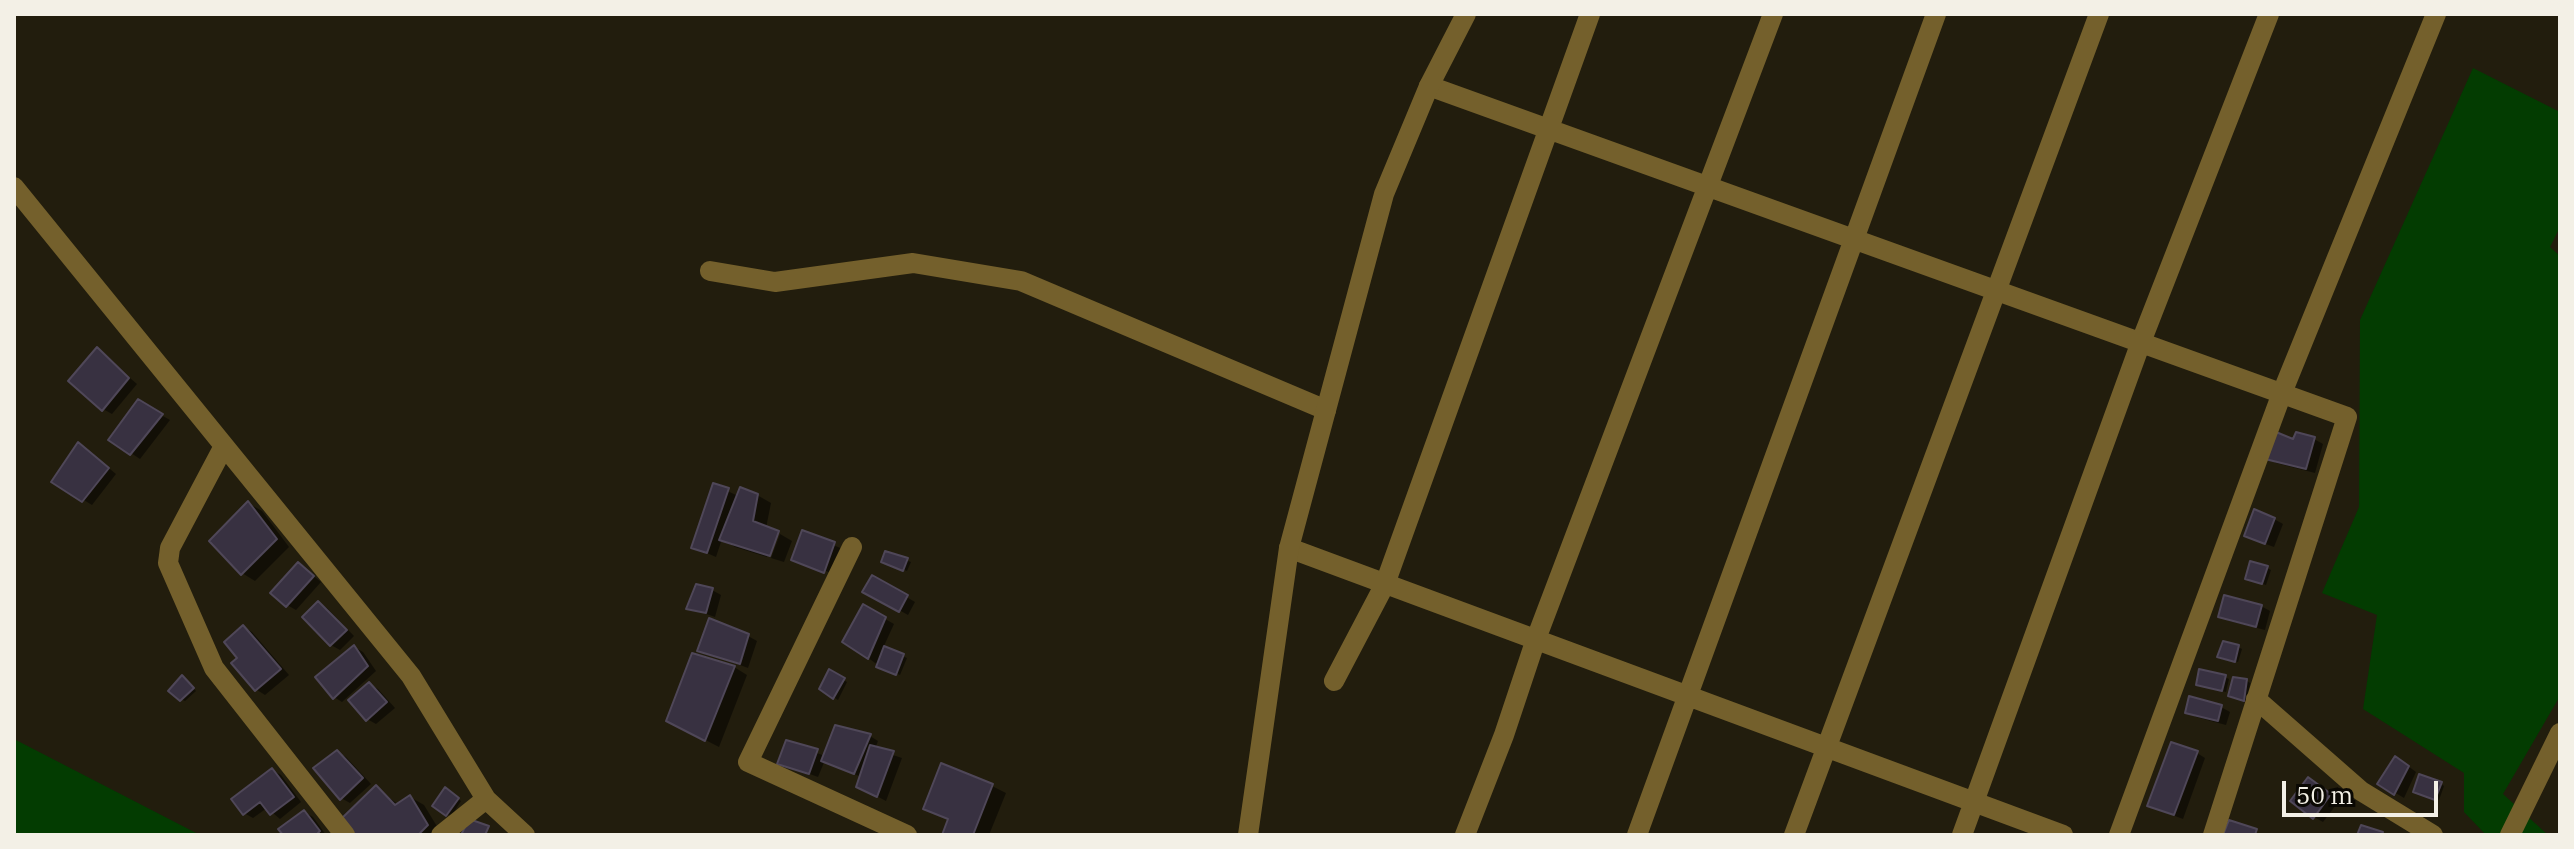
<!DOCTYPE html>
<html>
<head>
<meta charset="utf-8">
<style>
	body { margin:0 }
	#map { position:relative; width:2574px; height:849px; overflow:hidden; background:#221d0d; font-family:"IBM Plex Serif",serif }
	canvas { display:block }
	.frame { position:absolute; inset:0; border:16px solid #f3f0e6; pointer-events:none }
	.scale { position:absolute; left:2282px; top:781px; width:156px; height:36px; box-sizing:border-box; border:4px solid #f3f0e6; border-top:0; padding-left:10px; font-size:24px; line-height:28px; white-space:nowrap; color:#f3f0e6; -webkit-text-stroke:6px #0a0803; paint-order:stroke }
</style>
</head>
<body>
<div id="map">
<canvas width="2574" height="849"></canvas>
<div class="frame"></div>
<div class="scale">50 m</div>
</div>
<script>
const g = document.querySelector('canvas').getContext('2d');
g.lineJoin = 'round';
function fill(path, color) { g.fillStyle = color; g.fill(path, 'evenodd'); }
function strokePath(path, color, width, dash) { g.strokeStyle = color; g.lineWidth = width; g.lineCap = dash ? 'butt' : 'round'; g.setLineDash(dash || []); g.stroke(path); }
fill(new Path2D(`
	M 2473,68 L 2560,112 L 2560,227 L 2550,247 L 2560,256 L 2560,696 L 2503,794 L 2548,835 L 2486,835 L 2464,812 L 2464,773 L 2363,709 L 2377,615 L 2322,593 L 2359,507 L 2360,320 Z
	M 14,739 L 200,835 L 14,835 Z`), '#033c01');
fill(new Path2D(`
	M 97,350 L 137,384 L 112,414 L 103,409 Z
	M 138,402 L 170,420 L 140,459 L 110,439 Z
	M 2314,439 L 2323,444 L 2315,473 L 2276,463 L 2268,458 L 2294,442 Z
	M 87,450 L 116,474 L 92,505 L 53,481 Z
	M 715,485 L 738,496 L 757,495 L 771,503 L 766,528 L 776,533 L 767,557 L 735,547 L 722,539 L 716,557 L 693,547 Z
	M 248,503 L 262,511 L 289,547 L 255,581 L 242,573 Z
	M 2274,519 L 2283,524 L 2274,547 L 2255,540 Z
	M 803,533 L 843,549 L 834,574 L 800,561 Z
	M 780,534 L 792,541 L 784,562 L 771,558 Z
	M 886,553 L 911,562 L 907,571 L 887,563 Z
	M 299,564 L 321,582 L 296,610 L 287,605 Z
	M 2267,568 L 2271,570 L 2266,585 L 2251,580 Z
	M 873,577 L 915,602 L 908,615 L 865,591 Z
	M 712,590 L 721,595 L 715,617 L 689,608 Z
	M 319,603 L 327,608 L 354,636 L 340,650 L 331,645 Z
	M 2261,606 L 2270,611 L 2265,630 L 2229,621 L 2221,616 Z
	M 864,607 L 894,624 L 883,648 L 907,658 L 900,675 L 882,668 L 845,641 Z
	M 244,627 L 252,632 L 289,675 L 265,695 L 257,690 L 234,663 L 240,658 Z
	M 748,636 L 757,641 L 748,668 L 700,650 Z
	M 354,647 L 363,652 L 376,671 L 342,702 L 334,697 Z
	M 2238,647 L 2242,649 L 2238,662 L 2223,658 Z
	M 734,667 L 747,675 L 719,747 L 682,728 Z
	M 830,672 L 847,682 L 838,700 L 821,689 Z
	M 2225,677 L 2229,679 L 2226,692 L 2202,686 Z
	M 186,680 L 196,691 L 185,701 L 181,699 Z
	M 2247,681 L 2250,683 L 2248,702 L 2234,697 Z
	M 369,684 L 378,689 L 395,708 L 376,724 L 367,719 Z
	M 2221,707 L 2230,712 L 2226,725 L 2196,717 L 2187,712 Z
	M 870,736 L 878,741 L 875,749 L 902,758 L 886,801 L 867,791 L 861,777 L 825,760 L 818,777 L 780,763 L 787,742 L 825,756 Z
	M 337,752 L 346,757 L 371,784 L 350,803 L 341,798 Z
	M 2197,753 L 2205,758 L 2183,819 L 2159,810 Z
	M 2404,763 L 2416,772 L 2404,798 L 2379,783 Z
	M 272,770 L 281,775 L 301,802 L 280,819 L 267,808 L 253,818 L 244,813 Z
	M 2441,784 L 2444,786 L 2439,800 L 2419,793 Z
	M 2317,785 L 2339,801 L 2323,822 L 2314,817 Z
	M 992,786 L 1006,793 L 989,835 L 944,835 L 950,820 L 925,808 Z
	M 376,788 L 399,805 L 410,797 L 424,805 L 441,833 L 356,835 Z
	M 445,790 L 461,801 L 451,817 L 435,805 Z
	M 304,812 L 313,817 L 326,835 L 285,835 Z`), '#0007');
const building = new Path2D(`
	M 97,347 L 129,378 L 102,411 L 68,381 Z
	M 138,399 L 163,414 L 130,455 L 108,440 Z
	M 2276,432 L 2293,439 L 2296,432 L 2315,437 L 2306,469 L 2265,459 Z
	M 78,442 L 109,468 L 82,502 L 51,482 Z
	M 713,483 L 729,488 L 707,553 L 691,548 Z
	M 740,487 L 758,494 L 753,521 L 779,531 L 770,556 L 719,540 Z
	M 248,501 L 277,539 L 241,575 L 209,541 Z
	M 2254,509 L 2275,518 L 2265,544 L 2244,536 Z
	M 802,530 L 835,542 L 824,573 L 791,560 Z
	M 885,551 L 908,558 L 903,571 L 881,562 Z
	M 2250,561 L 2268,566 L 2262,584 L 2245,579 Z
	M 298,562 L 314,576 L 286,607 L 270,593 Z
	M 872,575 L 908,595 L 899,612 L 862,592 Z
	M 696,584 L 713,588 L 706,613 L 686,609 Z
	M 2224,595 L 2262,605 L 2256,627 L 2218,617 Z
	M 318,601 L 347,630 L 330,646 L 302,617 Z
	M 863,604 L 886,617 L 868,659 L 842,642 Z
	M 709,618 L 749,634 L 740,664 L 697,651 Z
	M 243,625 L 281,669 L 255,691 L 231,663 L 237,658 L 224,642 Z
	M 2223,641 L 2239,645 L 2235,662 L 2217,657 Z
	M 354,645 L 368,666 L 333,699 L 315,677 Z
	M 884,646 L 904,654 L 896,675 L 876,667 Z
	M 692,653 L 735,666 L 705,741 L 666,721 Z
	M 829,669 L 845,678 L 833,699 L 819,689 Z
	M 2199,669 L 2226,675 L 2222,691 L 2196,685 Z
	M 182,675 L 194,688 L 180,701 L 168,691 Z
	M 2233,677 L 2247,679 L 2244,701 L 2228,696 Z
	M 369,682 L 387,702 L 366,721 L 348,700 Z
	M 2189,696 L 2222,705 L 2218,721 L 2185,713 Z
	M 835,725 L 871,734 L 854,774 L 821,761 Z
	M 786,740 L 818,749 L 809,774 L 777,764 Z
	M 2171,742 L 2198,751 L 2174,815 L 2147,806 Z
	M 870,745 L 894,751 L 877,797 L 856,787 Z
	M 337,750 L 363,778 L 340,800 L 313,768 Z
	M 2395,756 L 2409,766 L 2394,795 L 2377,784 Z
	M 941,763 L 993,784 L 973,835 L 942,835 L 948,819 L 923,809 Z
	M 272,768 L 294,797 L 270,815 L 260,802 L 243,815 L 231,799 Z
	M 2419,774 L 2442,782 L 2435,800 L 2413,792 Z
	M 2308,777 L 2331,794 L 2313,819 L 2290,801 Z
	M 376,785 L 395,805 L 410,795 L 428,825 L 418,835 L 353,835 L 339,821 Z
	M 445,787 L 459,798 L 446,816 L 432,806 Z
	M 304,810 L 320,831 L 316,835 L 283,835 L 278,829 Z
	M 469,819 L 489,826 L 485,835 L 461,835 Z
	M 2229,820 L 2257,829 L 2255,835 L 2223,835 Z
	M 2361,825 L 2383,832 L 2382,835 L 2357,835 Z`);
fill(building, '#383141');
strokePath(building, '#4f4758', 2);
strokePath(new Path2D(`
	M 1429,86 L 2347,417 L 2213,835
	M 14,187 L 411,676 L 486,799 L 525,835
	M 710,271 L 775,282 L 913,263 L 1021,281 L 1326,410
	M 224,446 L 170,548 L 168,563 L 214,668 L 345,835
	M 852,547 L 748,762 L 907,835
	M 1289,548 L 2063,835
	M 1334,681 L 1385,584 L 1590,14
	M 2256,699 L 2361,791 L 2433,835
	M 441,835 L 486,799
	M 1465,835 L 1504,735 L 1536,639 L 1773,14
	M 1637,835 L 1936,14
	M 1794,835 L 2099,14
	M 1962,835 L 2141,342 L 2269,14
	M 2119,835 L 2282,393 L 2436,14
	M 2510,835 L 2560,733`), '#74602c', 20);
strokePath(new Path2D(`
	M 1248,835 L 1289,548 L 1384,194 L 1429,86 L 1466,14`), '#74602c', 20);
</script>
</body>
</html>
